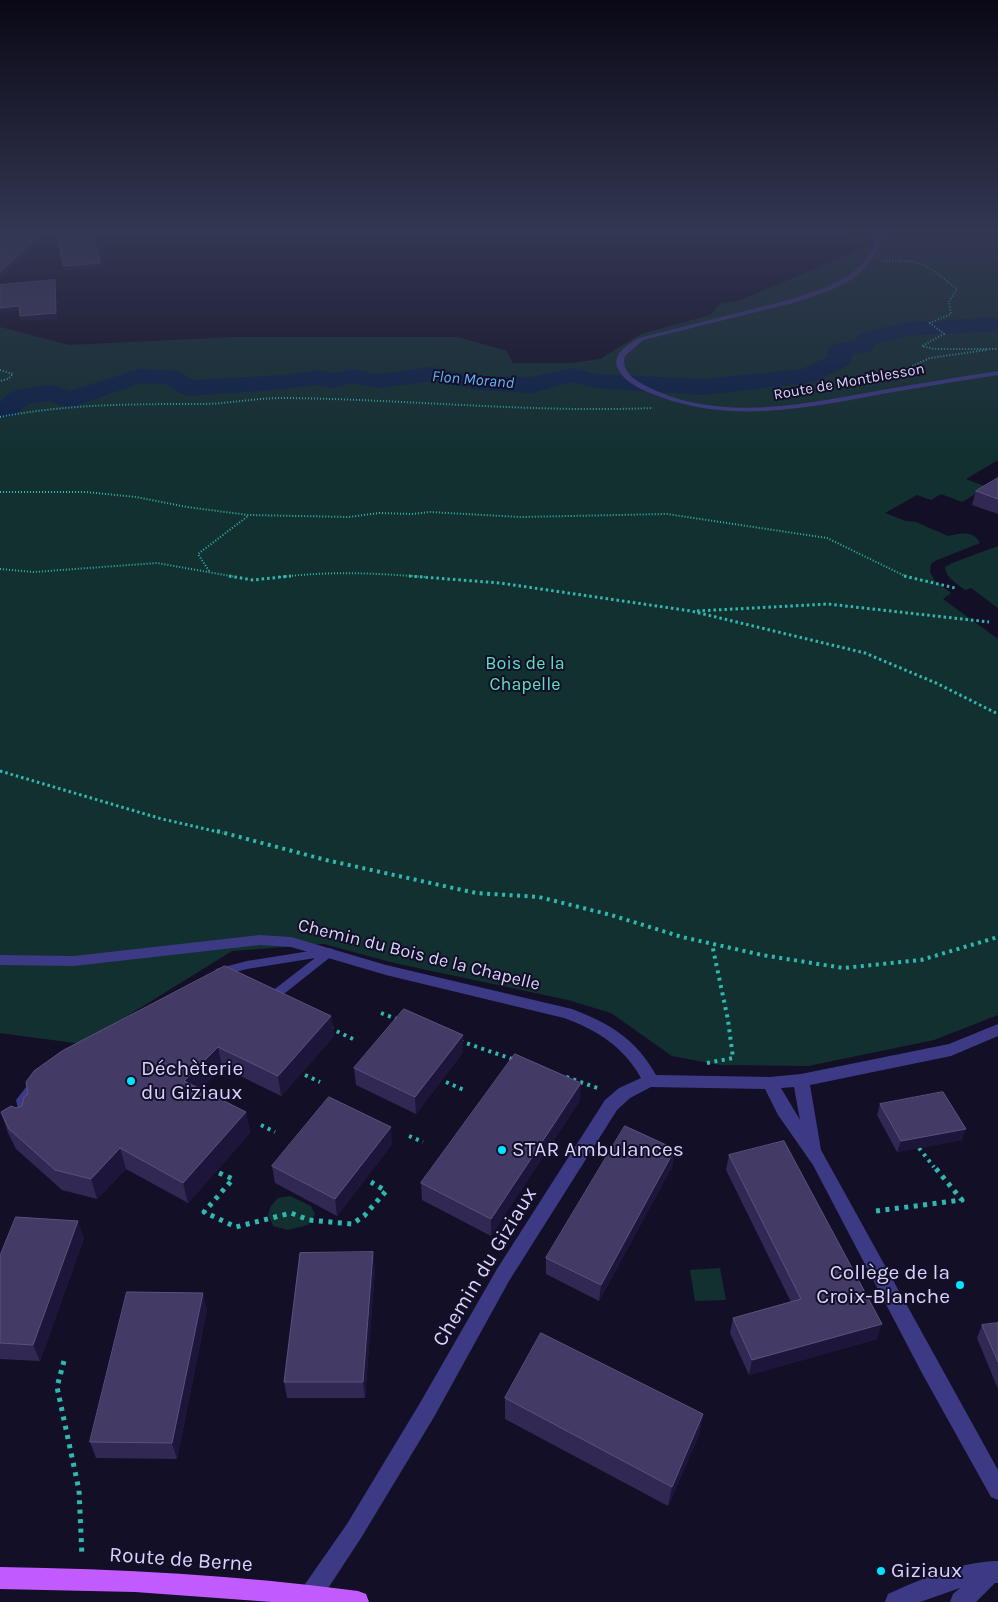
<!DOCTYPE html>
<html>
<head>
<meta charset="utf-8">
<style>
	body { margin:0 }
	canvas { display:block; background:#130f26 }
</style>
</head>
<body>
<canvas width="998" height="1602"></canvas>
<script>
const g = document.querySelector('canvas').getContext('2d');
g.lineJoin = 'round';
function fill(path, color) { g.fillStyle = color; g.fill(path, 'evenodd'); }
function strokePath(path, color, width, dash) { g.strokeStyle = color; g.lineWidth = width; g.lineCap = dash ? 'butt' : 'round'; g.setLineDash(dash || []); g.stroke(path); }
function label(font, color, halo, rows, align = 'center') {
  g.font = font + ' Karla,sans-serif'; g.lineWidth = 4; g.setLineDash([]); g.textBaseline = 'middle'; g.strokeStyle = halo; g.fillStyle = color; for (const [text, x, y, turn = 0] of rows) {
    g.save(); g.translate(x, y); g.rotate((+turn || 0) * Math.PI / 180); g.textAlign = isNaN(turn) ? turn : align; if (halo) g.strokeText(text, 0, 0); g.fillText(text, 0, 0); g.restore();
  }
}
fill(new Path2D(`
	M 843,231 L 875,231 L 871,243 L 847,241 L 850,236 L 837,235 Z
	M 900,231 L 998,231 L 998,460 L 966,479 L 987,487 L 962,502 L 941,494 L 931,500 L 917,495 L 885,513 L 906,521 L 916,522 L 948,536 C 959,533 974,530 980,543 L 935,561 L 931,564 L 930,572 L 935,581 L 951,593 L 943,599 L 998,639 L 998,1015 L 934,1040 L 808,1066 L 720,1065 L 672,1056 L 611,1013 L 568,1000 L 394,963 L 324,944 L 232,951 L 82,1044 L 0,1033 L 0,327 L 69,345 L 235,337 L 458,337 L 507,351 L 513,363 L 571,363 L 600,359 L 641,334 L 710,315 L 721,303 L 738,301 L 848,255 Z
	M 998,546 L 998,608 L 971,588 L 965,590 C 956,583 946,578 945,567 L 952,563 Z
	M 290,1196 L 311,1206 L 315,1214 L 308,1225 L 288,1230 L 273,1226 L 268,1215 L 271,1206 L 278,1198 Z
	M 720,1268 L 726,1300 L 695,1301 L 690,1270 Z`), '#12302f');
fill(new Path2D(`
	M 998,317 L 998,331 L 907,336 L 876,344 L 870,352 L 852,355 L 852,360 L 849,365 L 816,381 L 807,383 L 703,395 L 596,388 L 571,382 L 532,393 L 479,390 L 431,381 L 378,388 L 353,383 L 331,388 L 317,385 L 284,389 L 189,396 L 180,393 L 165,384 L 141,383 L 69,408 L 50,401 L 28,404 L 14,416 L 0,418 L 0,401 L 11,392 L 20,389 L 53,385 L 70,391 L 139,369 L 171,370 L 180,372 L 194,380 L 284,375 L 318,370 L 332,373 L 353,369 L 378,374 L 431,367 L 479,376 L 532,377 L 571,368 L 596,374 L 703,379 L 802,369 L 828,357 L 827,350 L 831,345 L 854,341 L 859,334 L 907,322 Z`), '#0c2248');
strokePath(new Path2D(`
	M 883,261 C 923,259 927,265 957,289 L 949,302 L 951,314 L 930,323 L 944,334 L 922,346 L 934,349 L 998,349
	M 0,370 L 13,374 L 8,379 L 0,381
	M 881,376 L 902,371 L 930,358 L 986,350
	M 0,417 C 67,404 131,404 200,404 C 227,404 255,398 283,398 C 406,399 529,413 653,408
	M 0,492 L 86,492 L 136,497 L 187,507 L 248,515 L 349,517 L 379,513 L 412,514 L 430,512 L 520,517 L 667,514 L 827,538 L 907,577
	M 0,569 L 34,572 L 157,563 L 236,577
	M 209,571 L 198,554 L 248,516
	M 280,577 C 332,571 373,573 425,577`), '#2fb8b0', 2, [1, 2]);
strokePath(new Path2D(`
	M 229,576 L 253,580 L 291,576
	M 409,576 L 500,583 L 691,611 L 865,653 L 936,683 L 998,714
	M 904,576 L 955,588
	M 697,611 L 828,604 L 989,622
	M 0,771 L 162,819 L 223,833`), '#2fb8b0', 3, [2.5, 3]);
strokePath(new Path2D(`
	M 217,831 L 326,860 L 476,893 L 539,897 L 611,915 L 682,937 L 762,955 L 843,968 L 921,960 L 998,937
	M 381,1013 L 399,1020
	M 330,1028 L 357,1041
	M 460,1041 L 515,1060
	M 707,1063 L 733,1058 L 728,1020 L 712,944
	M 305,1075 L 320,1082
	M 566,1077 L 600,1089
	M 446,1082 L 464,1090
	M 261,1125 L 275,1132
	M 409,1136 L 423,1142
	M 919,1148 L 934,1167`), '#2fb8b0', 4, [3, 4.5]);
strokePath(new Path2D(`
	M 219,1173 L 233,1179 L 204,1212 L 236,1227 L 291,1213 L 309,1220 L 352,1224 L 364,1216 L 386,1191 L 371,1182
	M 876,1211 L 962,1200 L 933,1165
	M 64,1361 L 57,1387 L 79,1490 L 82,1557`), '#2fb8b0', 5, [4, 5.5]);
fill(new Path2D(`
	M 329,948 L 333,949 L 334,952 L 333,955 L 275,1001 L 271,1002 L 267,1001 L 266,998 L 267,995 L 315,958 L 247,969 L 220,976 L 216,975 L 215,972 L 216,969 L 247,961 Z
	M 34,1081 L 38,1082 L 40,1085 L 28,1101 L 30,1115 L 28,1118 L 24,1120 L 20,1118 L 16,1100 L 30,1082 Z`), '#3d3a85');
fill(new Path2D(`
	M 879,231 L 885,231 L 877,252 L 866,267 L 853,279 L 831,290 L 797,302 L 643,340 L 625,356 C 621,370 633,379 644,385 C 718,424 805,404 882,390 C 921,383 959,377 998,371 L 998,375 C 959,381 921,387 882,394 C 807,408 732,424 658,396 C 644,391 626,384 618,369 C 611,355 628,344 639,338 L 792,299 L 827,287 L 848,276 L 862,264 L 871,252 Z
	M 260,935 L 291,937 L 386,965 L 572,1009 C 609,1023 636,1039 656,1075 L 770,1077 L 801,1074 L 949,1044 L 998,1024 L 998,1036 L 951,1056 L 810,1085 L 821,1150 L 998,1470 L 998,1500 L 991,1497 L 923,1375 L 813,1165 L 778,1115 L 765,1089 L 651,1087 L 630,1098 L 617,1110 L 509,1281 L 434,1417 L 361,1538 L 319,1602 L 303,1602 L 300,1595 L 303,1587 L 347,1524 L 420,1403 L 497,1269 L 605,1100 L 619,1088 L 641,1078 C 624,1047 597,1030 564,1018 L 386,975 L 291,947 L 260,945 L 74,966 L 0,965 L 0,955 L 74,956 ZM 794,1087 L 800,1120 L 781,1088 Z`), '#3d3a85');
fill(new Path2D(`
	M 998,1561 L 998,1583 L 995,1583 L 976,1602 L 950,1602 L 953,1594 L 960,1588 L 920,1602 L 885,1602 L 888,1594 C 924,1578 959,1562 998,1561 Z`), '#3d3a85');
fill(new Path2D(`
	M 0,1567 C 120,1569 239,1575 358,1591 L 366,1594 L 369,1602 L 272,1602 L 135,1592 L 0,1589 Z`), '#c25bff');
fill(new Path2D(`
	M 432,231 L 479,231 L 432,232 Z
	M 963,231 L 973,231 L 971,234 Z
	M 998,478 L 998,514 L 972,505 L 976,491 Z
	M 331,1016 L 334,1036 L 281,1096 L 222,1067 L 201,1089 L 246,1112 L 250,1133 L 188,1203 L 126,1169 L 97,1199 L 62,1190 L 16,1149 L 8,1133 L 1,1112 L 16,1108 L 22,1106 L 24,1097 Z
	M 463,1035 L 463,1052 L 416,1114 L 356,1085 L 354,1068 Z
	M 580,1100 L 491,1236 L 422,1200 L 421,1183 Z
	M 880,1104 L 962,1140 L 897,1152 L 877,1115 Z
	M 392,1144 L 337,1216 L 275,1183 L 272,1166 Z
	M 729,1155 L 877,1339 L 749,1375 L 730,1333 L 733,1318 L 791,1302 L 726,1170 Z
	M 673,1165 L 599,1301 L 546,1274 L 546,1258 Z
	M 84,1238 L 40,1361 L 0,1359 L 0,1256 Z
	M 375,1269 L 365,1398 L 287,1398 L 284,1382 Z
	M 207,1309 L 177,1459 L 96,1458 L 90,1442 Z
	M 998,1323 L 998,1389 L 977,1338 L 982,1325 Z
	M 505,1398 L 703,1414 L 699,1435 L 668,1506 L 505,1419 Z`), '#312854');
fill(new Path2D(`
	M 45,231 L 51,231 L 0,278 L 0,272 Z
	M 101,263 L 102,268 L 64,271 L 63,266 Z
	M 55,280 L 56,285 L 57,319 L 21,321 L 20,316 Z
	M 19,306 L 20,311 L 0,313 L 0,308 Z
	M 331,1016 L 334,1036 L 281,1096 L 278,1076 Z
	M 463,1035 L 463,1052 L 416,1114 L 415,1097 Z
	M 218,1047 L 222,1067 L 189,1102 L 184,1081 Z
	M 581,1083 L 580,1100 L 491,1236 L 491,1219 Z
	M 246,1112 L 250,1133 L 188,1203 L 183,1183 Z
	M 391,1127 L 392,1144 L 337,1216 L 335,1199 Z
	M 966,1129 L 962,1140 L 897,1152 L 901,1141 Z
	M 120,1148 L 126,1169 L 97,1199 L 91,1179 Z
	M 675,1149 L 673,1165 L 599,1301 L 601,1285 Z
	M 78,1221 L 84,1238 L 40,1361 L 33,1345 Z
	M 373,1252 L 375,1269 L 365,1398 L 363,1382 Z
	M 203,1293 L 207,1309 L 177,1459 L 172,1443 Z
	M 882,1324 L 877,1339 L 749,1375 L 752,1360 Z
	M 703,1414 L 699,1435 L 668,1506 L 672,1487 Z`), '#1d163a');
const building = new Path2D(`
	M 0,231 L 45,231 L 0,272 Z
	M 59,231 L 92,231 L 101,263 L 63,266 L 58,240 Z
	M 55,280 L 56,313 L 20,316 L 19,306 L 0,308 L 0,285 Z
	M 998,478 L 998,499 L 976,491 Z
	M 225,966 L 331,1016 L 278,1076 L 218,1047 L 184,1081 L 246,1112 L 183,1183 L 120,1148 L 91,1179 L 55,1170 L 9,1129 L 1,1112 L 11,1106 L 16,1108 L 22,1106 L 24,1097 L 28,1094 L 26,1082 L 34,1071 L 62,1051 Z
	M 404,1009 L 463,1035 L 415,1097 L 354,1068 Z
	M 515,1054 L 581,1083 L 491,1219 L 421,1183 Z
	M 943,1092 L 966,1129 L 901,1141 L 880,1104 Z
	M 329,1097 L 391,1127 L 335,1199 L 272,1166 Z
	M 625,1126 L 675,1149 L 601,1285 L 546,1258 Z
	M 784,1141 L 882,1324 L 752,1360 L 733,1318 L 801,1299 L 729,1155 Z
	M 16,1217 L 78,1221 L 33,1345 L 0,1343 L 0,1256 Z
	M 373,1252 L 363,1382 L 284,1382 L 300,1253 Z
	M 127,1292 L 203,1293 L 172,1443 L 90,1442 Z
	M 998,1323 L 998,1362 L 982,1325 Z
	M 541,1333 L 703,1414 L 672,1487 L 505,1398 Z`);
fill(building, '#433a66');
strokePath(building, '#5a527e', 1);
const sky = g.createLinearGradient(0, 0, 0, 455);
sky.addColorStop(0, '#0a0815');
sky.addColorStop(0.51, '#333752');
sky.addColorStop(1, '#33375200');
g.fillStyle = sky;
g.fillRect(0, 0, 998, 455);
for (const [x, y, r, color] of [
	[131,1081,5,"#00e5ff"],
	[502,1150,5,"#00e5ff"],
	[960,1285,5,"#00e5ff"],
	[881,1571,5,"#00e5ff"]
]) { const dot = new Path2D(); dot.arc(x, y, r, 0, 2 * Math.PI); g.fillStyle = color; g.fill(dot); strokePath(dot, '#130f26', 2); }
label('15px', '#d9d4ff', '#130f26', [
	["Route de Montblesson",849,382,-10]
]);
label('italic 16px', '#62b6ff', '#130f26', [
	["Flon Morand",473,380,5]
]);
label('18px', '#5fe0c0', '#130f26', [
	["Bois de la",525,664],
	["Chapelle",525,685]
]);
label('18px', '#d9d4ff', '#130f26', [
	["Chemin du Bois de la Chapelle",419,955,14]
]);
label('21px', '#d9d4ff', '#130f26', [
	["Déchèterie",141,1069],
	["du Giziaux",141,1093],
	["STAR Ambulances",512,1150],
	["Collège de la",950,1273,"right"],
	["Croix-Blanche",950,1297,"right"],
	["Giziaux",891,1571]
], 'left');
label('21px', '#d9d4ff', '#130f26', [
	["Chemin du Giziaux",485,1267,-59],
	["Route de Berne",181,1560,4]
]);
</script>
</body>
</html>
